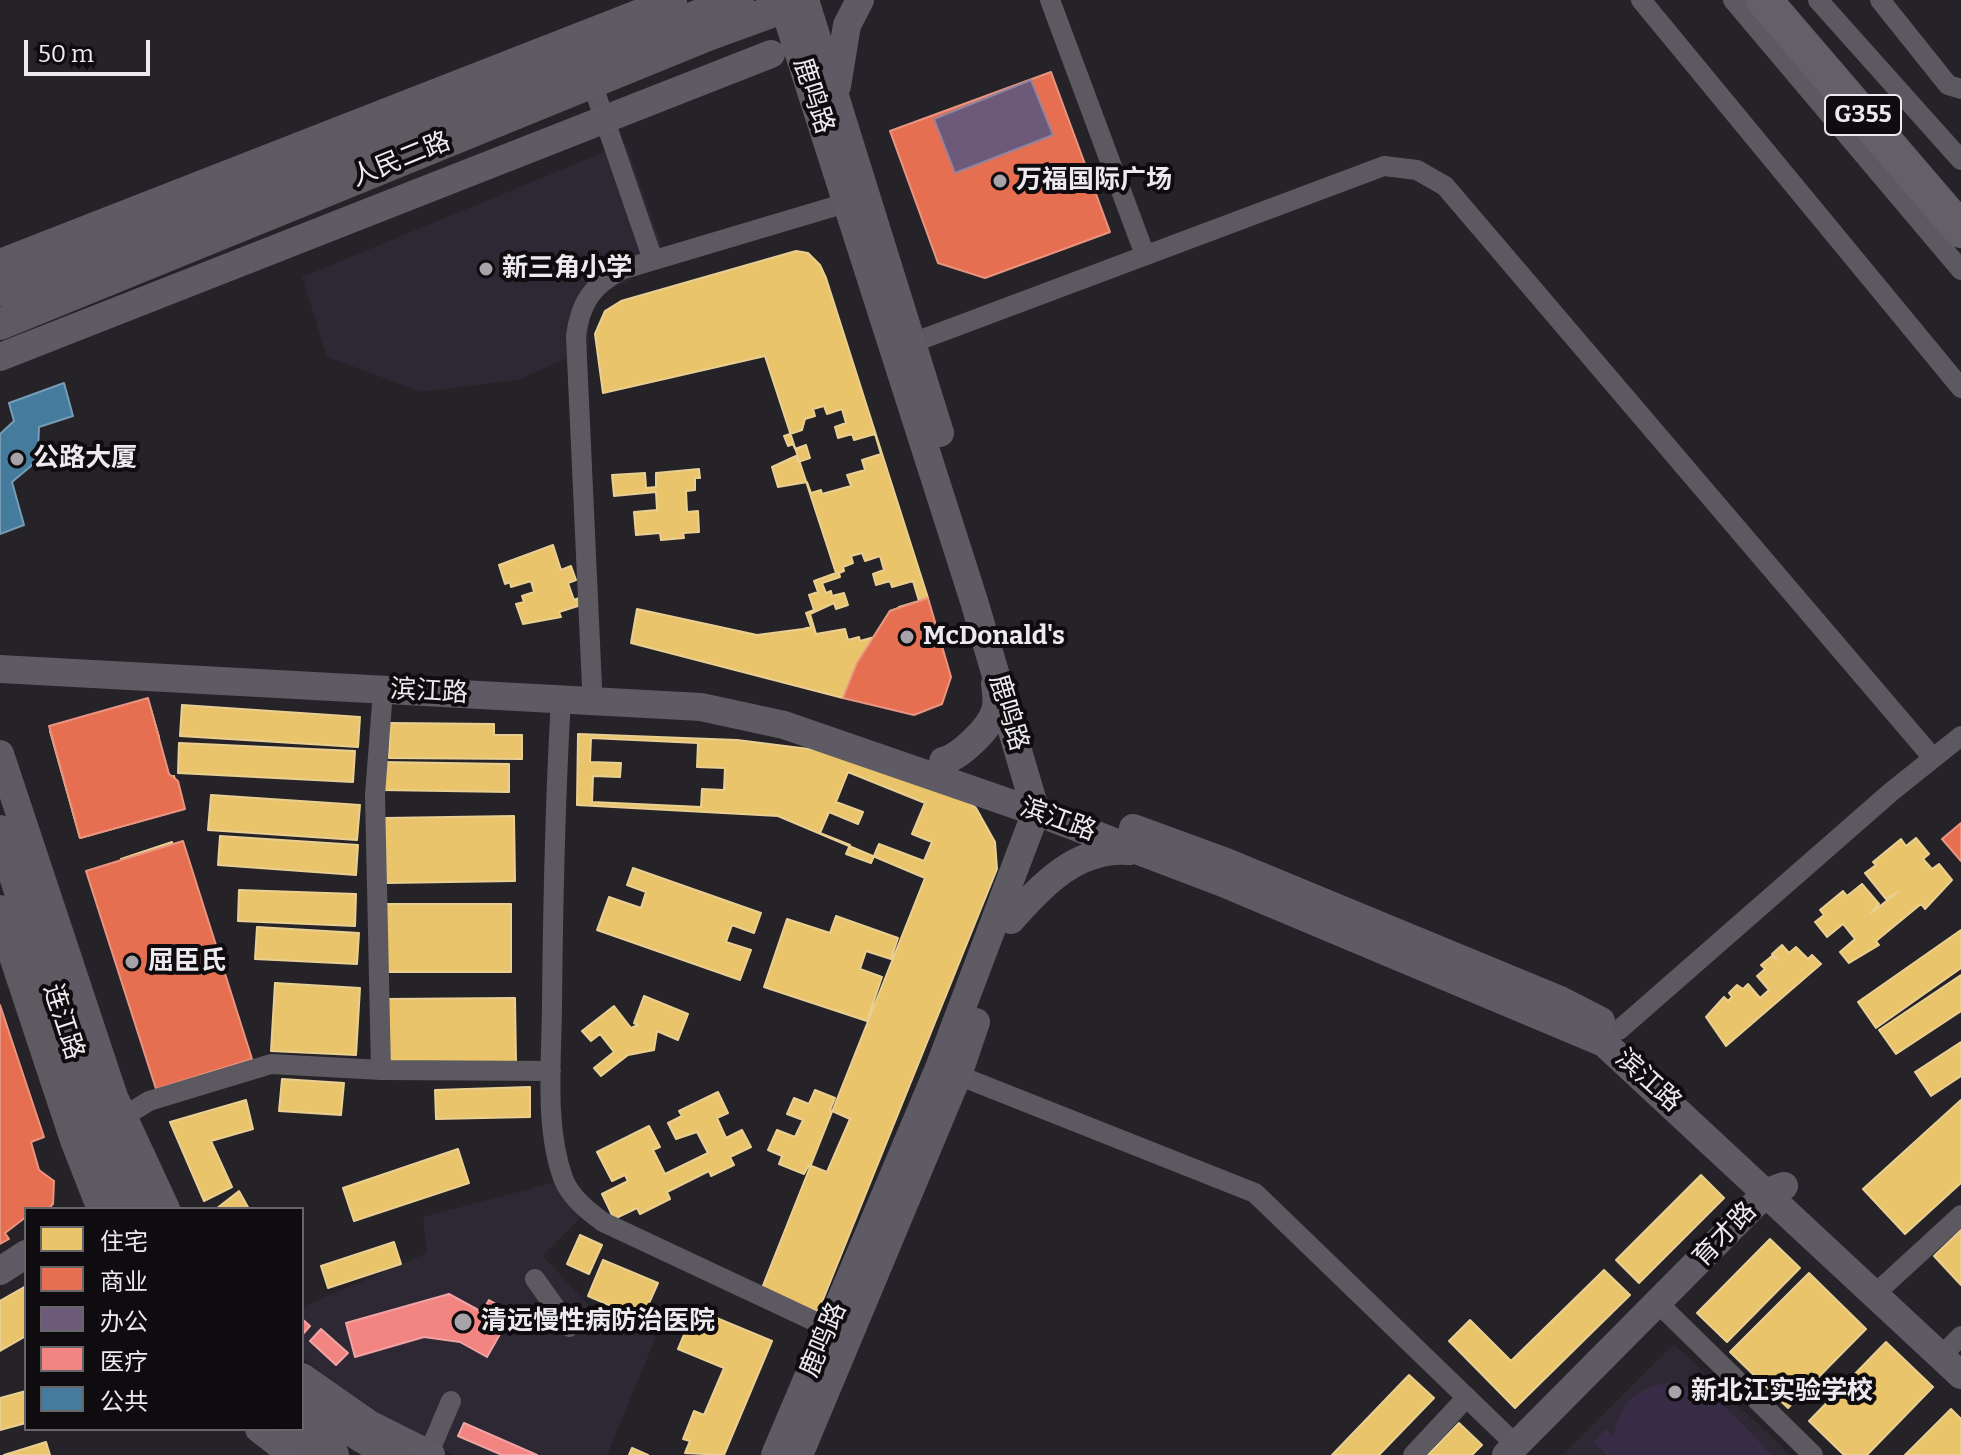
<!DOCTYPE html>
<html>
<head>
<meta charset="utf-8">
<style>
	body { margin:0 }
	#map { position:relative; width:1961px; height:1455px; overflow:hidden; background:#252328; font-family:Bitter,"Noto Sans SC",serif }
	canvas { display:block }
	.legend { position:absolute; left:24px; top:1207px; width:280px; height:224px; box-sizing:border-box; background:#0e0c0f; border:2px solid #676569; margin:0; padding:10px 14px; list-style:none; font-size:24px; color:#eceaef }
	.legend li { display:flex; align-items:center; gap:16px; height:40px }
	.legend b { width:40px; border:2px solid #676569 }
	.scale { position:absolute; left:24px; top:40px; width:126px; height:36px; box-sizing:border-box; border:4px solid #eceaef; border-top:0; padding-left:10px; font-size:24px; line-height:28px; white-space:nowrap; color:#eceaef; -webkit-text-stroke:6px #0e0c0f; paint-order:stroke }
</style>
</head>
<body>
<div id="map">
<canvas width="1961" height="1455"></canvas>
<ul class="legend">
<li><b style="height:22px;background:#e9c46a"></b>住宅</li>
<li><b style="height:22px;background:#e76f51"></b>商业</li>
<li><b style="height:22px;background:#6d597a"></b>办公</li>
<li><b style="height:22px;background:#f28482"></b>医疗</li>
<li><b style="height:22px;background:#457b9d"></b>公共</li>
</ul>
<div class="scale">50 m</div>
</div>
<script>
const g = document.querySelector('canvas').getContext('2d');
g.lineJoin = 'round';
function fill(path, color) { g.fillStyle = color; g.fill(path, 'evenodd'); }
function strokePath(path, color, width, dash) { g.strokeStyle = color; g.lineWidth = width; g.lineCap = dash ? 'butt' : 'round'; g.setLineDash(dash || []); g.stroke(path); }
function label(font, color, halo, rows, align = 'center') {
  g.font = font + ' Bitter,"Noto Sans SC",serif'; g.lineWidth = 8; g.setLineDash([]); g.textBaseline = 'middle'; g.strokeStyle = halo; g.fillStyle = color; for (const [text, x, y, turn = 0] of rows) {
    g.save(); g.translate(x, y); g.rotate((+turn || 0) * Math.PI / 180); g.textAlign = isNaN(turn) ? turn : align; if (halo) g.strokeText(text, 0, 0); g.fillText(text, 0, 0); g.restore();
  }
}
fill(new Path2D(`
	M 626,143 L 667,261 L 589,300 L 588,349 L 517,380 L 421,392 L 327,357 L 302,277 Z
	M 555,1182 L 584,1214 L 543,1256 L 589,1306 L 656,1337 L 607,1455 L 455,1455 L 373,1421 L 302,1356 L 302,1307 L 427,1253 L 423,1217 Z
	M 1674,1344 L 1790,1455 L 1562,1455 Z`), '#2d2833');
fill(new Path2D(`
	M 1675,1383 C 1717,1389 1744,1427 1772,1455 L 1607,1455 L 1594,1442 L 1605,1429 L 1614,1437 C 1617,1403 1641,1383 1675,1383 Z`), '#372c46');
const homes = new Path2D(`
	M 796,251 L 808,253 L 820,265 L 826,278 L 928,598 L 890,611 L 857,663 L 843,698 L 631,643 L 637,609 L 757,635 L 803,629 L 811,627 L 806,613 L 814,610 L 809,595 L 818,592 L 814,581 L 836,573 L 765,356 L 603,393 L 595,334 L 605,311 L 621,301 Z
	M 824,406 L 827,414 L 842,409 L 846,423 L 835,427 L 838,438 L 852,434 L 854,440 L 875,434 L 881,454 L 862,460 L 865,470 L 847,475 L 851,486 L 822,494 L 821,490 L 811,493 L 807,482 L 778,487 L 772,467 L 796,456 L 798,462 L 810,458 L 806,445 L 795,449 L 793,444 L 788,446 L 784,436 L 802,430 L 805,419 L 815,416 L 813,409 Z
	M 699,469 L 700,478 L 695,478 L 695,490 L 686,491 L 687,512 L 698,511 L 699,532 L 683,533 L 684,538 L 661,540 L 660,533 L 636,535 L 634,512 L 657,510 L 656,492 L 614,496 L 612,475 L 645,473 L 646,488 L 656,487 L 656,473 Z
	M 553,545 L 561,570 L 571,566 L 576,580 L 568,583 L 574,600 L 579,598 L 581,605 L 559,612 L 561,617 L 523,624 L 516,604 L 524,602 L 522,596 L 534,592 L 531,581 L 511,587 L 510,582 L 505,584 L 499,565 Z
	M 862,553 L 865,561 L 880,556 L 884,570 L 873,574 L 876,585 L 890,581 L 892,587 L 913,581 L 919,601 L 899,607 L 903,617 L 886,622 L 889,633 L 860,641 L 859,637 L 848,640 L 845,629 L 816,634 L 810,614 L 834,603 L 836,609 L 848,605 L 844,593 L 832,596 L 831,591 L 826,593 L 822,583 L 840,577 L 839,573 L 844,571 L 843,567 L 853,563 L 851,556 Z
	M 149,703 L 159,737 L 103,753 L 114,793 L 174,776 L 183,809 L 80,838 L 50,731 Z
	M 182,705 L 360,717 L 358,747 L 180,736 Z
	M 390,723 L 494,724 L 494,735 L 522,735 L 522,759 L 389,758 Z
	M 578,734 L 737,740 L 817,750 L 958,794 L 976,808 L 995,842 L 997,869 L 818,1312 L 762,1288 L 925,878 L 778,816 L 577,805 Z
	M 591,738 L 698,743 L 697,767 L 725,768 L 724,790 L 702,789 L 701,807 L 592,802 L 593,776 L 620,777 L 621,763 L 590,762 Z
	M 179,743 L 355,751 L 353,782 L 178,773 Z
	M 382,762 L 509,764 L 509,792 L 381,790 Z
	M 848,772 L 925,803 L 912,834 L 932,842 L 924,861 L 879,844 L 871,863 L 846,854 L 850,845 L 820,833 L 829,812 L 858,824 L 863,812 L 836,802 Z
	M 211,795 L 360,805 L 357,840 L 208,830 Z
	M 514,816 L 515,881 L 386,883 L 385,818 Z
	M 220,836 L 358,845 L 356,875 L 218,865 Z
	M 1916,838 L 1929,854 L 1923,859 L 1932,869 L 1939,864 L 1952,880 L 1925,909 L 1921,904 L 1876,941 L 1879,945 L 1849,963 L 1840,952 L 1855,939 L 1843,924 L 1827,937 L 1815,922 L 1824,915 L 1820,910 L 1843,891 L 1847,896 L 1862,884 L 1879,904 L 1870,914 L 1899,891 L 1886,899 L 1865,873 L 1876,865 L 1873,862 L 1901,839 L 1906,846 Z
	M 172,842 L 244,1058 L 198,1073 L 185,1033 L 213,1024 L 198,980 L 163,992 L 145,940 L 180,928 L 170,898 L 138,909 L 121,859 Z
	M 633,868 L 761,913 L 754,933 L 732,925 L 726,942 L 751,950 L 740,980 L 597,930 L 609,897 L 641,908 L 646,892 L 627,885 Z
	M 239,890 L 356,894 L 355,926 L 238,921 Z
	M 385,904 L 511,904 L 511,972 L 385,972 Z
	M 836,916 L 898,938 L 891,959 L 866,951 L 860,969 L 882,977 L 867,1021 L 764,987 L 787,919 L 830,933 Z
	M 257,927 L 359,933 L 357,964 L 255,959 Z
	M 1961,930 L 1961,968 L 1876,1028 L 1858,1002 Z
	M 1782,945 L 1789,953 L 1796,947 L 1808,959 L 1812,955 L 1821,964 L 1726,1046 L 1706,1017 L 1724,997 L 1728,1001 L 1732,997 L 1729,993 L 1737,985 L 1743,989 L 1748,984 L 1760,998 L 1769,990 L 1757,976 L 1765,969 L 1761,965 L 1772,956 L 1777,960 L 1772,954 Z
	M 1961,975 L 1961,1011 L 1896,1054 L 1879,1030 Z
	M 275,983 L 360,988 L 356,1055 L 271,1051 Z
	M 644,996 L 688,1014 L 678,1040 L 657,1031 L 654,1050 L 628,1055 L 601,1076 L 594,1068 L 614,1052 L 600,1034 L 591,1041 L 582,1031 L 614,1006 L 631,1028 L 638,1025 L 634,1023 Z
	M 515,998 L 516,1063 L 387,1065 L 386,999 Z
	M 1961,1042 L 1961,1076 L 1931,1096 L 1915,1072 Z
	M 282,1079 L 344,1083 L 341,1115 L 279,1111 Z
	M 530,1087 L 530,1117 L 436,1119 L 435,1090 Z
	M 815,1090 L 835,1098 L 830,1110 L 850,1119 L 827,1172 L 809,1165 L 804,1174 L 779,1164 L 782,1156 L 768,1150 L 777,1130 L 795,1137 L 803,1120 L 787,1114 L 794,1098 L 809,1104 Z
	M 718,1092 L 728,1113 L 717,1118 L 726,1138 L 742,1130 L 751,1147 L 730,1157 L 734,1165 L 711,1176 L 709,1171 L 667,1192 L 670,1199 L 640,1214 L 637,1208 L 614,1219 L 602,1194 L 628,1181 L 625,1175 L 612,1181 L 597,1152 L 649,1126 L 660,1147 L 653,1150 L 665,1174 L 708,1153 L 697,1132 L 676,1139 L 668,1123 L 682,1116 L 679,1111 Z
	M 246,1100 L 253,1129 L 211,1141 L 232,1187 L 204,1201 L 170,1122 Z
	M 1961,1100 L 1961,1183 L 1905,1234 L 1863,1189 Z
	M 458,1149 L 469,1183 L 354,1221 L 343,1188 Z
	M 1701,1175 L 1724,1198 L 1639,1283 L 1616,1260 Z
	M 239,1191 L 249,1209 L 216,1209 Z
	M 1961,1230 L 1961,1285 L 1934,1256 Z
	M 580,1235 L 602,1245 L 589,1274 L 567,1264 Z
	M 1770,1239 L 1800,1268 L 1727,1342 L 1697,1313 Z
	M 394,1242 L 401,1264 L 328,1288 L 321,1266 Z
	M 603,1260 L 658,1283 L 642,1319 L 588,1296 Z
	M 1604,1270 L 1630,1295 L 1515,1408 L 1449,1341 L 1470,1320 L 1511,1361 Z
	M 1809,1273 L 1866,1329 L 1788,1408 L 1730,1352 Z
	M 26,1286 L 26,1336 L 0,1351 L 0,1301 Z
	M 695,1309 L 772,1341 L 724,1455 L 685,1453 L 690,1441 L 683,1439 L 694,1411 L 704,1415 L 724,1368 L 678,1349 Z
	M 1886,1342 L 1933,1387 L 1867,1455 L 1844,1455 L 1809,1421 Z
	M 1409,1375 L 1434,1398 L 1379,1455 L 1332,1455 Z
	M 26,1391 L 26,1423 L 0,1430 L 0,1398 Z
	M 1951,1409 L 1961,1419 L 1961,1455 L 1905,1455 Z
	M 1459,1423 L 1482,1445 L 1472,1455 L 1428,1455 Z
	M 46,1442 L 50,1455 L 4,1455 Z
	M 632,1448 L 648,1455 L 629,1455 Z`);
fill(homes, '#e9c46a');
strokePath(homes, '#eacf92', 2);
const shops = new Path2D(`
	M 1051,72 L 1110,232 L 985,278 L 938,263 L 890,131 Z
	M 928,598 L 951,677 L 942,704 L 914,715 L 843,698 L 857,663 L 890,611 Z
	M 148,698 L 169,774 L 178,781 L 185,809 L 80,838 L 49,726 Z
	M 1961,823 L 1961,861 L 1942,839 Z
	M 183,841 L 252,1059 L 156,1089 L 86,871 Z
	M 0,1005 L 44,1137 L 31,1142 L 39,1170 L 54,1181 L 53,1204 L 48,1209 L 26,1209 L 26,1217 L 5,1233 L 9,1239 L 0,1244 Z`);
fill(shops, '#e76f51');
strokePath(shops, '#e89480', 2);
const offices = new Path2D(`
	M 1031,80 L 1053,135 L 955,173 L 934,119 Z`);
fill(offices, '#6d597a');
strokePath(offices, '#93849d', 2);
const health = new Path2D(`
	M 449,1294 L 482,1312 L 489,1300 L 512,1313 L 487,1357 L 460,1342 L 424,1337 L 355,1357 L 346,1323 Z
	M 302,1319 L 310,1326 L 302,1335 Z
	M 321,1329 L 348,1353 L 336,1365 L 310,1341 Z
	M 464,1423 L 537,1455 L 502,1455 L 458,1436 Z`);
fill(health, '#f28482');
strokePath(health, '#f0a3a3', 2);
const public = new Path2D(`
	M 64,383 L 73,416 L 39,427 L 38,452 L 31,466 L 12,482 L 24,525 L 0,534 L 0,434 L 14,421 L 9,403 Z`);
fill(public, '#457b9d');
strokePath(public, '#779cb6', 2);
strokePath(new Path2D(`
	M 1050,0 L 1145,255
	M 1641,0 L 1961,388
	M 1733,0 L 1961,270
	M 1818,0 L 1961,160
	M 1880,0 L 1948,85 L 1961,89
	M 592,83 L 653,260
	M 912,343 L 1384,166 L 1417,170 L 1445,186 L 1933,758
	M 592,687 L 576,336 C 580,304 592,285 621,270 L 846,203
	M 561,699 C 555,801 553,901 552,1003 C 552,1058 544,1125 563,1178 C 570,1197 588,1211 603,1222 L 829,1328
	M 1619,1030 L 1891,792 L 1961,736
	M 381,1070 L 375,795 L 383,690
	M 945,1070 L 1255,1193 L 1516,1445
	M 112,1124 L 149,1101 L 271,1064 L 381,1070 L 551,1071
	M 535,1279 L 569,1327
	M 1876,1293 L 1961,1215
	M 1659,1304 L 1813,1455
	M 1942,1355 L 1961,1336
	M 428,1455 L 451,1401
	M 1413,1455 L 1467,1397`), '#5c5960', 20);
strokePath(new Path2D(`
	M 805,0 L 940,433
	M 837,86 L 847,25 L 860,0
	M 0,263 L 673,0
	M 0,357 L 771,54
	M 0,669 L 701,707 L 784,725 L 1036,812 L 1228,885 L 1604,1043 L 1961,1375
	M 0,754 L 114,1097 L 166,1209
	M 943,761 C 960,757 990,728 995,711 C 998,702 996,692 995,684
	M 1133,828 L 1226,862 L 1560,1000 L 1601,1021
	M 1011,920 C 1042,885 1077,847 1129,851
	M 0,1271 L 26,1254
	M 302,1377 L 369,1424 L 431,1455
	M 259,1429 L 293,1455
	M 775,1455 L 939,1068 L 1036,812 L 974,601 L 784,7 L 785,0
	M 799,1455 L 958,1075 L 976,1022
	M 1506,1455 L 1767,1192 L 1784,1186`), '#5f5b64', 28);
strokePath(new Path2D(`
	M 0,290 L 738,0
	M 0,324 L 708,35 L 804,0
	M 0,831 L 100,1132 L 135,1209
	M 0,911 L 76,1140 L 103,1209
	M 302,1401 L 393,1455
	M 294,1429 L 333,1455`), '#5d5a62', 32);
strokePath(new Path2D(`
	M 1764,0 L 1961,230`), '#645f69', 36);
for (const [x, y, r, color] of [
	[1000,181,8,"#a6a4a9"],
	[486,269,8,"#a6a4a9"],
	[17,459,8,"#a6a4a9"],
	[907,637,8,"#a6a4a9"],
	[132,962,8,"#a6a4a9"],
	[463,1322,10,"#a6a4a9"],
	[1675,1392,8,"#a6a4a9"]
]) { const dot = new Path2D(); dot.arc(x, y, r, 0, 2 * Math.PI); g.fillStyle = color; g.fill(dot); strokePath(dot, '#0e0c0f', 3); }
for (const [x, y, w] of [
	[1863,115,76]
]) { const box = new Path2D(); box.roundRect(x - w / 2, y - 20, w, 40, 6); g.fillStyle = '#0e0c0f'; g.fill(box); strokePath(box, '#eceaef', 2); }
label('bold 24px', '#eceaef', null, [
	["G355",1863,115]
]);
label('26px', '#eceaef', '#0e0c0f', [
	["鹿鸣路",813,96,72],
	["人民二路",401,160,-22],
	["滨江路",429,692,3],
	["鹿鸣路",1008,713,73],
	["滨江路",1058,820,20],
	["连江路",63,1022,72],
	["滨江路",1648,1081,42],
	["育才路",1725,1235,-46],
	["鹿鸣路",824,1340,-67]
]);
label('bold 26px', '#eceaef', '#0e0c0f', [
	["万福国际广场",1016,181],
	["新三角小学",502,269],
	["公路大厦",33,459],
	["McDonald's",923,637],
	["屈臣氏",148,962],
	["清远慢性病防治医院",481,1322],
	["新北江实验学校",1691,1392]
], 'left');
</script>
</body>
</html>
